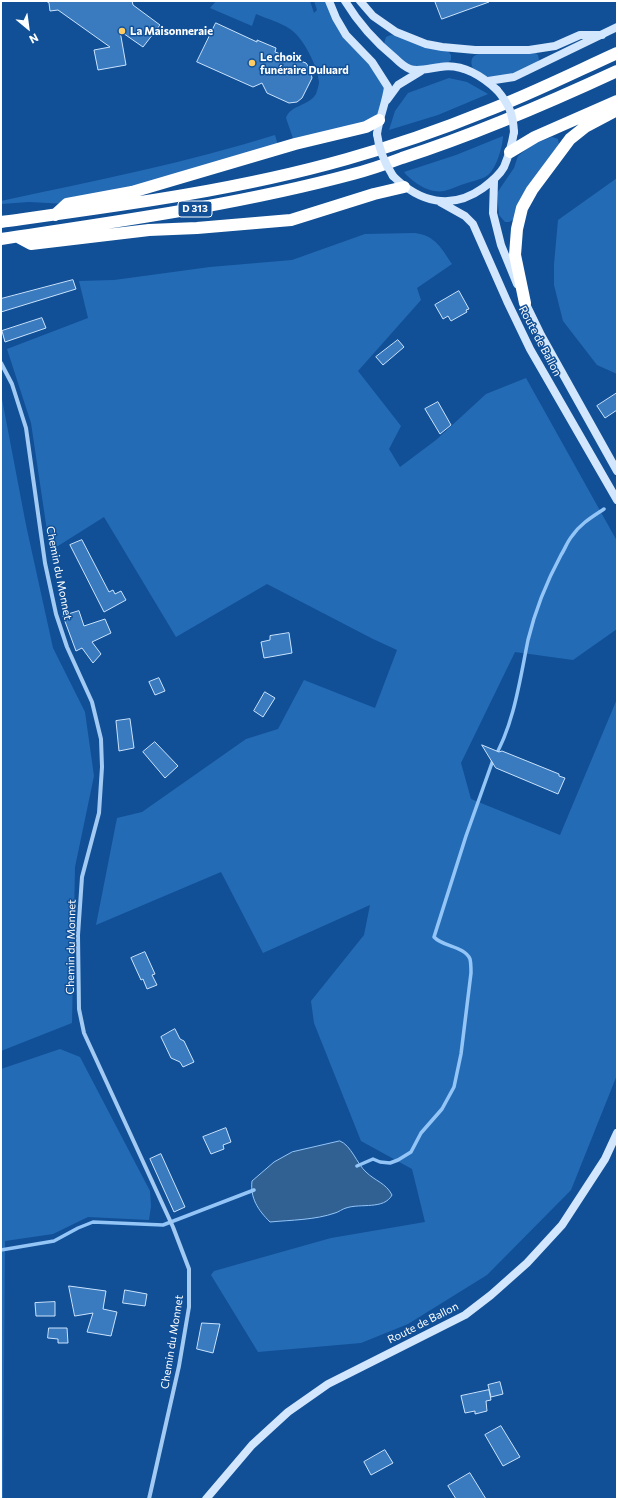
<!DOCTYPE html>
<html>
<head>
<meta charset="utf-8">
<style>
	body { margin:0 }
	#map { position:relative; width:618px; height:1500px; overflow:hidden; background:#115097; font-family:Commissioner,sans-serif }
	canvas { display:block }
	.frame { position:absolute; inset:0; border:2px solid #fff; pointer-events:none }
	.north { position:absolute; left:8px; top:8px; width:40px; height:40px; -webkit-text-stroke:3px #115097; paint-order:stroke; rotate:151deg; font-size:11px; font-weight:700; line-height:16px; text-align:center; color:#fff }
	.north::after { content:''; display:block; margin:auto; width:14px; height:18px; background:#fff; clip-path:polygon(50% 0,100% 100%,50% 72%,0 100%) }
</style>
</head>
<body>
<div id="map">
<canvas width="618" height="1500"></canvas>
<div class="frame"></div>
<div class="north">N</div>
</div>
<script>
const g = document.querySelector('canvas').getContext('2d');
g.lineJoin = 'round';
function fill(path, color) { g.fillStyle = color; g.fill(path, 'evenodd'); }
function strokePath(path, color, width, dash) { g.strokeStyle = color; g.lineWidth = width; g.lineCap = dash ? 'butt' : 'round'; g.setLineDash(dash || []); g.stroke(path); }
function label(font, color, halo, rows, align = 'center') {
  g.font = font + ' Commissioner,sans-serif'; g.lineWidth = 3; g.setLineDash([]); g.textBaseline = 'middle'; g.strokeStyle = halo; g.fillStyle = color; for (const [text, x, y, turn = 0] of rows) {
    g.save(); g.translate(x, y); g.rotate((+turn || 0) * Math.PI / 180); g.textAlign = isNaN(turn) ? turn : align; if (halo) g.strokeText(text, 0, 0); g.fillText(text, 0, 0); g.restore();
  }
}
fill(new Path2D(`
	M 216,1 L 310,1 L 314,13 L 317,10 L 314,1 L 329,1 L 336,18 L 388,87 L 379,120 L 295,144 L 286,118 C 290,105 309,106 316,94 C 317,91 319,85 319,82 C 318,67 303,37 290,29 C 280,22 267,19 256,14 L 252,26 L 210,8 Z
	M 391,35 L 412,39 L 448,51 L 451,55 L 451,60 L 447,63 L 410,69 L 384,44 L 386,37 Z
	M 535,52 L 538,55 L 539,60 L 528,70 L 488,81 C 485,79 480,77 477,74 C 471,68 468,57 478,54 C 490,50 521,52 535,52 Z
	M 449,78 L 467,82 L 488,94 L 438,115 L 389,130 L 395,111 L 408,93 Z
	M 275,135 L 279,149 L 67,204 L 29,202 L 1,204 L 1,201 C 93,181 186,163 275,135 Z
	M 503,136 C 503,146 496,169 488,175 C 483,179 473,181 467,183 C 460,185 452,189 444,191 C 430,194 412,182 404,172 L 456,155 Z
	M 552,137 L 558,139 L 559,144 L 540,171 L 513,220 L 509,222 L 505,222 L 499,215 L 497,193 L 514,168 L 518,156 L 533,144 Z
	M 617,178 L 617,374 L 597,365 L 563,321 L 554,285 L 554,264 L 558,220 Z
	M 415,233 C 436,236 441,248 452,264 L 417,288 L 421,300 L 358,371 L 401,426 L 389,449 L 400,467 L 436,440 L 486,394 L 526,378 L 617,541 L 617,629 L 573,660 L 515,652 L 461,763 L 471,799 L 560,835 L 617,699 L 617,1075 L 571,1190 L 487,1275 L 408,1324 L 361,1343 L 258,1352 L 211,1275 L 214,1271 L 331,1238 L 425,1222 L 412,1169 L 361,1141 L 314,1023 L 311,1001 L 364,935 L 370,905 L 263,953 L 221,872 L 96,925 L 117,818 L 142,812 L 246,739 L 278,729 L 304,680 L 375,708 L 397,650 L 373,639 L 267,584 L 176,637 L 104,517 L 50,551 L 31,423 L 7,349 L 88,318 L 79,281 L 114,280 L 210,267 L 292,260 L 365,234 Z
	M 1,394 L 26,525 L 53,648 L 85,712 L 94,776 L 75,867 L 72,1023 L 1,1051 Z
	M 60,1049 L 80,1057 L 150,1191 L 151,1206 L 149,1220 L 88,1217 L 53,1234 L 5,1241 L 3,1499 L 1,1499 L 1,1069 Z`), '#246bb6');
const water = new Path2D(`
	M 340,1141 C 351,1145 357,1164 366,1172 C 375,1181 386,1183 392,1195 C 384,1210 361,1203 346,1208 C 342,1209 339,1212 335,1213 C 315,1220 291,1220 270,1222 C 258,1210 250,1198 252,1181 L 274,1162 L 292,1152 Z`);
fill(water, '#316093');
strokePath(water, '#94c5f7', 1);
strokePath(new Path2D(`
	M 357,1166 L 373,1159 L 380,1162 L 390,1163 L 398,1160 L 411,1152 L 421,1133 L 442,1109 L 454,1087 L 461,1054 L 471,973 C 471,969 471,963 470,959 C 464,946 443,947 434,937 L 466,836 L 493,760 C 514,725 520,679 528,640 C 535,611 547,581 561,555 C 565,549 567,542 572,536 C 580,524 592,517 604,509
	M 1,1250 L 54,1241 L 78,1228 L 93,1222 L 163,1225 L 254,1190`), '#94c5f7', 3.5);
const building = new Path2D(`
	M 46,1 L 132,1 L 133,5 L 160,25 L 143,47 L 120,31 L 126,65 L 98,70 L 94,50 L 110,47 L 58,10 L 50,11 L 49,3 Z
	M 435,1 L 488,1 L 489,2 L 442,19 Z
	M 216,23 L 257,42 L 257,40 L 276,48 L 275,52 L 306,63 L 310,69 L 312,78 L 302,98 L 297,102 L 289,103 L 267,93 L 262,83 L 253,87 L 197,62 Z
	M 73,280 L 76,289 L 1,312 L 1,299 Z
	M 459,291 L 469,309 L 466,310 L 467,312 L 451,321 L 448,316 L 443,319 L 435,305 Z
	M 42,318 L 46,328 L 5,342 L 2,331 Z
	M 398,340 L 404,347 L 383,365 L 376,357 Z
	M 617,393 L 617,410 L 605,418 L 597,406 Z
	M 438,402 L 451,425 L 440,434 L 425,409 Z
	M 82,540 L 109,592 L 113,590 L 115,594 L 121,591 L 126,600 L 104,612 L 70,545 Z
	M 79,611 L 84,626 L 105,619 L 111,633 L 92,642 L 101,654 L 93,663 L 82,648 L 76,651 L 63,616 Z
	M 289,633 L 292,653 L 264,658 L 261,642 L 270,640 L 270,636 Z
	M 159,678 L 165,691 L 155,695 L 149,682 Z
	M 265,692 L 275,698 L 263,717 L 254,711 Z
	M 130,719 L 134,748 L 119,751 L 116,721 Z
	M 155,742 L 178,766 L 165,778 L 143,752 Z
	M 482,745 L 499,752 L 502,751 L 559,774 L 559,776 L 565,778 L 558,794 L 496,768 Z
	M 145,952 L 155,974 L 152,975 L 157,985 L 147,989 L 143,979 L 141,980 L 131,958 Z
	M 175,1029 L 180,1039 L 184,1041 L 194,1062 L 183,1067 L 180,1062 L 171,1058 L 161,1037 Z
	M 226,1128 L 231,1142 L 223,1145 L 224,1149 L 211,1154 L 203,1137 Z
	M 161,1154 L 185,1207 L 174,1212 L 150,1159 Z
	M 69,1286 L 106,1291 L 103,1309 L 117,1312 L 111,1336 L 87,1332 L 93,1313 L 75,1316 Z
	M 125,1290 L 147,1294 L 145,1306 L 123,1303 Z
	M 55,1302 L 55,1316 L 36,1316 L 35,1303 Z
	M 202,1323 L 220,1324 L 213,1353 L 197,1349 Z
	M 49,1328 L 67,1328 L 68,1343 L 58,1343 L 58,1339 L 48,1338 Z
	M 500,1382 L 503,1394 L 491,1397 L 488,1385 Z
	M 489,1390 L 491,1400 L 486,1401 L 487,1411 L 475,1414 L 475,1411 L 465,1413 L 461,1396 Z
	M 501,1426 L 520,1457 L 503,1466 L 485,1435 Z
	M 385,1450 L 393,1463 L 371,1475 L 364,1462 Z
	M 470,1473 L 486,1499 L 456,1499 L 448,1486 Z`);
fill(building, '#3a7abf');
strokePath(building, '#cae3fd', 1);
strokePath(new Path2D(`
	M 1,363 L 12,384 L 26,428 L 45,563 L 56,614 L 67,647 L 92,702 L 101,739 L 102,767 L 99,813 L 82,877 L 78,935 L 79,1009 L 84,1033 L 173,1227 L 189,1269 L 189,1307 L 179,1366 L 149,1499`), '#a2caf3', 4);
strokePath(new Path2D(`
	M 329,1 L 336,18 L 346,35 L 372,62 L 388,87 C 386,103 379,118 377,134
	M 345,1 C 359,24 374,41 395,58 C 399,62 405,67 410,69 C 418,72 431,68 440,67 C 462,63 482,76 497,90
	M 360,1 L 373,16 L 396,32 L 426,44 L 442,47 L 475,50 L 529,50 L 555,46 L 580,35 L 602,35
	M 488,81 L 514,77 L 617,27
	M 387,100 L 398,85 L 421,71
	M 393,176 C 419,202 451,211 483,188 C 491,182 499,176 504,167 C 509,155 512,144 514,132
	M 494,181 L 493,213 L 501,245 L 517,284
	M 440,202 L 465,216 L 473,224 L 507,301 L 530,349 L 617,500
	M 523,298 L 541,335 L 617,471
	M 206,1499 L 252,1445 L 288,1412 L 328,1384 L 465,1315 L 491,1295 L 527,1263 L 562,1225 L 605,1159 L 617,1133`), '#d2e6fd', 8);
strokePath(new Path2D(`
	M 510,152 L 535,137 L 617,101
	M 55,215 L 67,204 L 132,192 L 295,144 L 366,127 L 379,120
	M 1,222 C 117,206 234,191 347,159 C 393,146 440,130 484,112 C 529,95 573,73 617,53
	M 18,237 L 31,244 L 149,230 L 197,228 L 291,220 L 374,194 L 404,187
	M 1,239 C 119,221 237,205 353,174 C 369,170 386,164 402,158 C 476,134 546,104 617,71
	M 525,303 L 515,255 L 517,229 L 522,208 L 532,190 L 570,139 L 585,127 L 617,110`), '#fff', 12);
strokePath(new Path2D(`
	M 497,90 C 509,104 513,114 514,132
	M 377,134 C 379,150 384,162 393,176`), '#d2e6fd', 8);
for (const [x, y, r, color] of [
	[122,31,4,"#ffcd65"],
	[252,63,4,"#ffcd65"]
]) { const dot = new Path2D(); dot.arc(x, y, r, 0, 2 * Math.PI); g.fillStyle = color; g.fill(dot); strokePath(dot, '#115097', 1.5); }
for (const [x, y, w] of [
	[195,209,34]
]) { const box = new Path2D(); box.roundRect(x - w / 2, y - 8, w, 16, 3); g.fillStyle = '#115097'; g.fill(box); strokePath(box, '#fff', 1); }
label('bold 10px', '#fff', null, [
	["D 313",195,209]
]);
label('bold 11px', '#fff', '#115097', [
	["La Maisonneraie",130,31],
	["Le choix",260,57],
	["funéraire Duluard",260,70]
], 'left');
label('11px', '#fff', '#115097', [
	["Route de Ballon",540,341,62],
	["Chemin du Monnet",59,573,79],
	["Chemin du Monnet",71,947,-89],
	["Route de Ballon",423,1323,-27],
	["Chemin du Monnet",172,1342,-81]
]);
</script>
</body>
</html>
